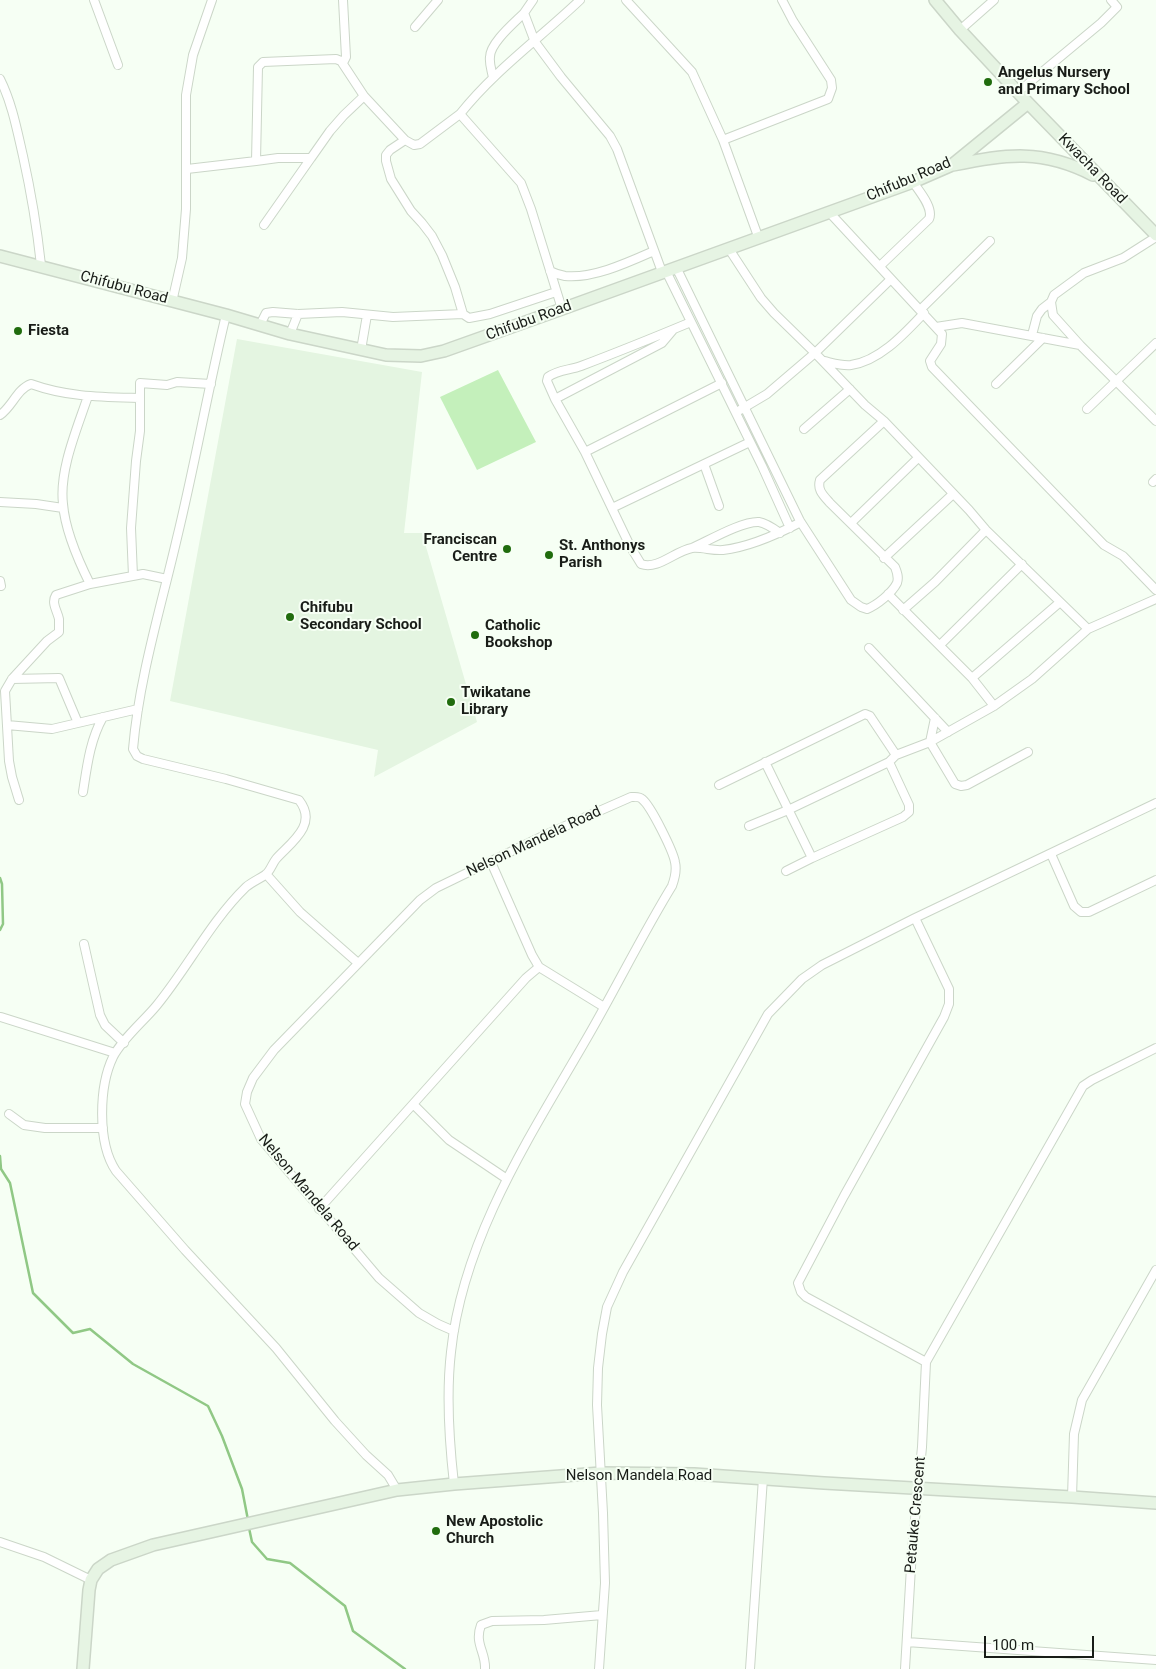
<!DOCTYPE html>
<html>
<head>
<meta charset="utf-8">
<style>
	body { margin:0 }
	#map { position:relative; width:1156px; height:1669px; overflow:hidden; background:#f6fff4; font-family:Roboto,sans-serif }
	canvas { display:block }
	.scale { position:absolute; left:984px; top:1636px; width:110px; height:22px; box-sizing:border-box; border:2px solid #191d18; border-top:0; padding-left:6px; font-size:15px; line-height:18px; white-space:nowrap; color:#191d18; -webkit-text-stroke:4px #f6fff4; paint-order:stroke }
</style>
</head>
<body>
<div id="map">
<canvas width="1156" height="1669"></canvas>
<div class="scale">100 m</div>
</div>
<script>
const g = document.querySelector('canvas').getContext('2d');
g.lineJoin = 'round';
function fill(path, color) { g.fillStyle = color; g.fill(path, 'evenodd'); }
function strokePath(path, color, width, dash) { g.strokeStyle = color; g.lineWidth = width; g.lineCap = dash ? 'butt' : 'round'; g.setLineDash(dash || []); g.stroke(path); }
function label(font, color, halo, rows, align = 'center') {
  g.font = font + ' Roboto,sans-serif'; g.lineWidth = 4; g.setLineDash([]); g.textBaseline = 'middle'; g.strokeStyle = halo; g.fillStyle = color; for (const [text, x, y, turn = 0] of rows) {
    g.save(); g.translate(x, y); g.rotate((+turn || 0) * Math.PI / 180); g.textAlign = isNaN(turn) ? turn : align; if (halo) g.strokeText(text, 0, 0); g.fillText(text, 0, 0); g.restore();
  }
}
fill(new Path2D(`
	M 237,339 L 422,372 L 404,533 L 422,533 L 477,722 L 374,777 L 378,750 L 170,701 Z`), '#e4f5e1');
fill(new Path2D(`
	M 498,370 L 536,442 L 477,470 L 440,397 Z`), '#c4f0bb');
strokePath(new Path2D(`
	M 0,878 L 2,884 L 3,924 L 0,930
	M 0,1156 L 1,1169 L 10,1183 L 33,1293 L 73,1333 L 90,1329 L 133,1364 L 208,1406 L 222,1436 L 242,1489 L 248,1520
	M 249,1528 L 252,1542 L 267,1559 L 290,1563 L 345,1606 L 353,1631 L 405,1669`), '#90c885', 2.5);
const street = new Path2D(`
	M 94,0 L 118,65
	M 533,0 L 524,13 L 535,42 L 561,77 L 610,136 L 617,149 L 662,272
	M 626,0 L 692,72 L 723,140 L 759,239
	M 415,27 L 438,0
	M 960,30 L 994,0
	M 343,63 L 346,57 L 343,0
	M 493,78 C 492,71 489,64 490,57 C 490,43 514,23 524,13
	M 0,79 C 12,103 17,130 23,156 C 31,192 37,228 41,265
	M 1018,92 L 1101,23 L 1117,7 L 1111,0
	M 405,140 L 390,150 L 386,155 L 386,161 L 391,179 L 411,211 L 422,223 L 432,236 L 442,255 L 455,287 L 463,314 L 469,318 L 490,314 L 556,292
	M 723,140 L 828,99 L 832,88 L 831,80 L 793,21 L 782,0
	M 256,161 L 278,158 L 311,158 L 330,131 L 344,115 L 364,96
	M 187,169 L 256,161 L 258,67 L 263,62 L 336,59 L 341,61 L 364,96 L 405,140 L 414,145 L 420,144 L 460,114
	M 829,212 L 942,334 L 941,344 L 930,361 L 932,367 L 1104,545 L 1123,556 L 1156,590
	M 264,225 L 311,158
	M 729,249 L 761,298 L 774,313 L 815,353 L 865,405 L 884,421 L 969,510 L 986,530 L 1088,629
	M 880,266 L 929,219 C 934,208 919,191 913,182
	M 676,267 L 800,521 L 851,600 L 861,607 L 867,609 C 877,605 892,593 897,583 C 899,577 897,572 895,567 L 830,503 C 823,495 817,490 820,480 L 884,421
	M 550,271 C 554,273 560,275 565,276 C 593,279 629,262 654,251
	M 666,271 L 762,466 L 790,528
	M 172,302 L 182,258 L 186,209 L 186,95 L 193,55 L 212,0
	M 1051,302 L 1053,315 L 1080,345
	M 562,309 L 531,209 L 521,183 L 460,114 C 494,71 540,38 580,0
	M 921,309 L 990,241
	M 226,315 C 208,389 195,464 177,538 C 161,607 139,678 133,749 L 137,756 L 143,759 L 226,779 L 299,800 C 306,809 308,818 303,828 C 297,840 285,849 276,859 C 272,864 270,872 265,875 C 259,879 252,882 246,887 C 211,921 188,967 157,1005 C 144,1021 122,1039 113,1057 C 99,1086 97,1143 116,1171 L 185,1250 L 276,1348 L 335,1421 L 366,1455 L 388,1475 L 397,1490
	M 691,322 C 655,337 618,352 581,366 C 570,370 557,370 548,377 L 547,381 L 555,399 L 585,452 L 630,546 L 641,564 C 658,570 675,551 692,548 C 702,547 713,551 723,550 C 749,547 776,535 799,523 L 800,521
	M 260,325 L 266,313 L 273,312 L 298,314 L 342,312 L 393,317 L 463,314
	M 936,327 L 962,323 L 1080,345 L 1156,421
	M 290,334 L 298,314
	M 1032,335 L 1037,316 L 1042,309 L 1051,302 L 1054,295 L 1084,273 L 1123,258 L 1156,237
	M 361,350 L 367,315
	M 824,361 C 833,363 842,366 851,365 C 880,361 905,333 924,313
	M 996,384 L 1043,338
	M 88,396 C 77,429 59,470 63,504 C 65,529 79,562 90,584
	M 555,399 L 662,343 L 673,330
	M 1087,409 L 1156,343
	M 740,410 L 767,394 L 815,353 L 891,279
	M 0,415 C 12,407 17,389 31,384 C 67,397 101,397 139,398
	M 804,429 L 850,389
	M 585,452 L 722,383
	M 704,464 L 719,506
	M 1153,482 L 1156,479
	M 0,502 L 36,504 L 63,508
	M 612,508 L 750,442
	M 851,523 L 918,458
	M 692,548 C 708,541 742,521 759,522 C 766,523 773,528 780,533
	M 884,558 L 953,494
	M 133,576 L 131,528 L 136,461 L 140,431 L 140,383 L 167,385 L 177,382 L 211,384
	M 0,581 L 1,586
	M 888,594 L 972,678 L 994,706
	M 903,610 L 935,582 L 986,530
	M 940,645 L 1022,564
	M 869,648 L 948,732
	M 972,678 L 1059,603
	M 12,679 L 59,678 L 78,723
	M 935,718 L 930,742 L 955,784 L 961,786 L 967,785 L 1028,752
	M 7,725 L 52,729 L 138,709
	M 765,762 L 812,858
	M 719,785 L 865,714 L 870,716 L 896,755
	M 83,792 C 87,766 90,740 103,717
	M 19,800 L 12,777 L 9,761 L 5,691 L 12,679 L 47,641 L 59,632 C 59,628 59,623 59,619 C 57,610 51,603 56,595 L 90,584 L 138,575 L 143,574 L 167,579
	M 749,826 L 788,810 L 889,762 L 896,755 L 930,742 L 994,706 L 1032,679 L 1088,629 L 1156,599
	M 1051,854 L 1074,906 L 1081,912 L 1089,912 L 1156,880
	M 786,871 L 812,858 L 903,817 L 909,812 L 909,805 L 889,762
	M 266,874 L 300,912 L 358,963
	M 915,918 L 949,989 L 949,1004 L 944,1017 L 844,1196 L 798,1283 L 801,1292 L 806,1297 L 926,1362
	M 84,944 L 100,1015 L 105,1025 L 124,1043
	M 539,967 L 604,1007
	M 1,1017 L 115,1053
	M 414,1105 L 449,1140 L 507,1179
	M 9,1114 L 24,1125 L 45,1128 L 103,1128
	M 319,1209 L 526,978 L 539,967 L 532,955 L 491,862
	M 454,1331 L 438,1324 L 419,1313 L 379,1278 L 261,1139 L 245,1104 L 247,1092 L 253,1078 L 274,1050 L 420,900 L 436,888 L 547,834 L 631,797 C 635,797 639,796 642,799 C 651,806 673,851 675,862 C 677,871 675,878 672,886 C 642,935 616,988 587,1038 C 531,1135 463,1237 451,1352 C 446,1395 449,1440 454,1484
	M 1072,1497 L 1074,1434 L 1082,1400 L 1156,1270
	M 0,1542 L 44,1557 L 91,1580
	M 907,1642 L 1156,1660
	M 485,1669 C 486,1652 474,1644 481,1625 L 492,1621 L 544,1620 L 602,1615
	M 599,1669 L 605,1583 L 603,1513 L 597,1405 L 598,1368 L 602,1334 L 607,1307 L 623,1272 L 768,1014 L 802,979 L 822,965 L 915,918 L 1156,803
	M 750,1669 L 763,1478
	M 905,1669 L 912,1550 L 922,1447 L 926,1362 L 1083,1086 L 1092,1080 L 1156,1048`);
const secondary = new Path2D(`
	M 935,0 L 960,30 L 1028,103 L 1156,235
	M 953,165 C 1008,154 1042,149 1093,175
	M 0,256 L 226,315 L 290,334 L 386,355 L 421,356 L 444,351 L 562,309 L 913,182 L 952,165 L 1028,103
	M 83,1669 L 89,1590 L 91,1580 L 98,1569 L 111,1560 L 153,1545 L 397,1490 L 454,1484 L 601,1473 L 694,1474 L 824,1483 L 1072,1497 L 1156,1503`);
strokePath(street, '#cbd6c8', 10);
strokePath(secondary, '#cbd6c8', 14);
strokePath(street, '#fff', 8);
strokePath(secondary, '#e6f4e3', 11);
for (const [x, y, r, color] of [
	[988,82,5,"#206c0d"],
	[18,331,5,"#206c0d"],
	[507,549,5,"#206c0d"],
	[549,555,5,"#206c0d"],
	[290,617,5,"#206c0d"],
	[475,635,5,"#206c0d"],
	[451,702,5,"#206c0d"],
	[436,1531,5,"#206c0d"]
]) { const dot = new Path2D(); dot.arc(x, y, r, 0, 2 * Math.PI); g.fillStyle = color; g.fill(dot); strokePath(dot, '#f6fff4', 2); }
label('bold 15px', '#191d18', '#f6fff4', [
	["Angelus Nursery",998,73],
	["and Primary School",998,90],
	["Fiesta",28,331],
	["Franciscan",497,540,"right"],
	["Centre",497,557,"right"],
	["St. Anthonys",559,546],
	["Parish",559,563],
	["Chifubu",300,608],
	["Secondary School",300,625],
	["Catholic",485,626],
	["Bookshop",485,643],
	["Twikatane",461,693],
	["Library",461,710],
	["New Apostolic",446,1522],
	["Church",446,1539]
], 'left');
label('15px', '#191d18', '#f6fff4', [
	["Kwacha Road",1092,169,46],
	["Chifubu Road",909,180,-23],
	["Chifubu Road",124,288,15],
	["Chifubu Road",529,321,-20],
	["Nelson Mandela Road",534,842,-25],
	["Nelson Mandela Road",308,1193,50],
	["Nelson Mandela Road",639,1476],
	["Petauke Crescent",916,1515,-85]
]);
</script>
</body>
</html>
